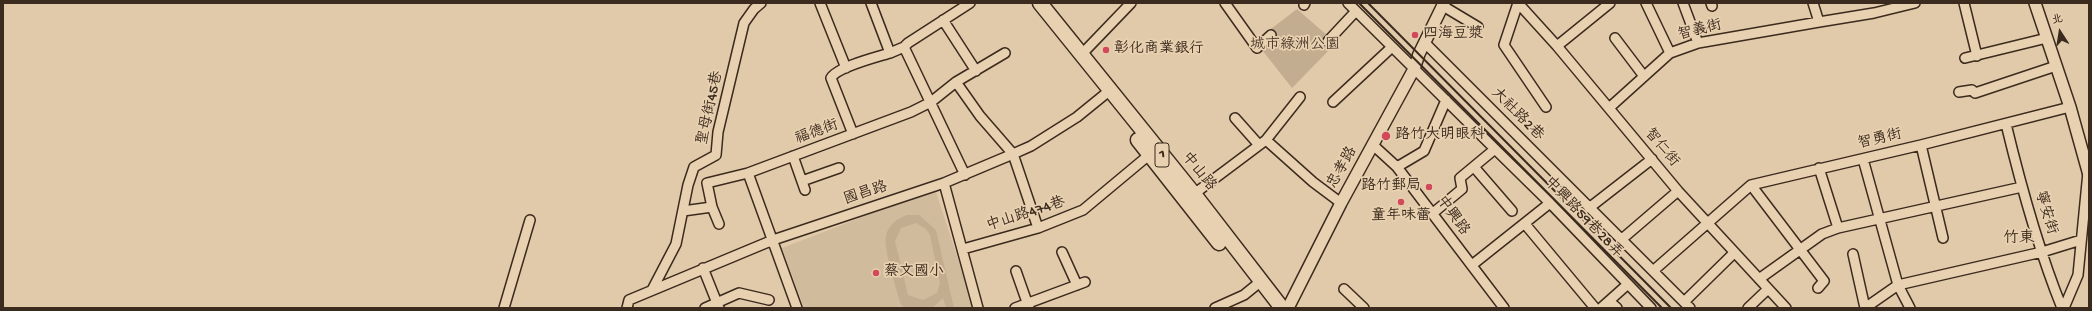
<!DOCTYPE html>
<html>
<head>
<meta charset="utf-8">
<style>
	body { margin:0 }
	#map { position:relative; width:2092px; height:311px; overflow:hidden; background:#e1caaa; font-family:"Gochi Hand","LXGW WenKai TC",sans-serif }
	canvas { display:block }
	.frame { position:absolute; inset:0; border:4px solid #3b2a1e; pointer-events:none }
	.north { position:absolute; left:2040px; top:12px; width:40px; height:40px; -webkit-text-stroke:3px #e8d1b0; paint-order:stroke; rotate:348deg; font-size:11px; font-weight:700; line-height:16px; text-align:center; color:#3b2a1e }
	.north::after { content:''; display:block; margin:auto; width:14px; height:18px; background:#3b2a1e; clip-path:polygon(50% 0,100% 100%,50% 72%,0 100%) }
</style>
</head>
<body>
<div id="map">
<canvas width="2092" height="311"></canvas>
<div class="frame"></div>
<div class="north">北</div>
</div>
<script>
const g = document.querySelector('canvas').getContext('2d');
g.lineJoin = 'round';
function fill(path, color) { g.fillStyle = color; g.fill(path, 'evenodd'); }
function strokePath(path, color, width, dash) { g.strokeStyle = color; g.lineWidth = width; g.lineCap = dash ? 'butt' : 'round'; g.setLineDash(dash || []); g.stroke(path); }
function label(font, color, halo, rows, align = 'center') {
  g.font = font + ' "Gochi Hand","LXGW WenKai TC",sans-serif'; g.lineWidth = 3.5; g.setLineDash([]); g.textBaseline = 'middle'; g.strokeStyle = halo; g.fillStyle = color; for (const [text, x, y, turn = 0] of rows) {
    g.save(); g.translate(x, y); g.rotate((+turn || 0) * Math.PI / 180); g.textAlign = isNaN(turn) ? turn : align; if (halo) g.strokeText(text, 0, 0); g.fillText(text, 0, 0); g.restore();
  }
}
fill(new Path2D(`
	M 935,189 L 974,308 L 804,308 L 782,248 Z`), '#d1bb9d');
fill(new Path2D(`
	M 1297,9 L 1336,43 L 1292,88 L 1255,41 Z
	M 907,215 L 919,215 L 936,230 L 954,308 L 946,308 L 943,298 L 932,308 L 905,308 L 901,305 C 897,291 883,248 886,236 C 888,225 898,218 907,215 ZM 916,223 L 926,229 L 930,235 L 940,283 L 937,293 L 923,300 L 908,295 L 895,241 L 901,228 Z`), '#c3ad90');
const minor = new Path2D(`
	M 820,3 L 846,68
	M 1225,3 L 1257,48 L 1271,35
	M 1348,3 L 1495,149 L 1460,178 L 1462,189 L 1433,213
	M 1646,3 L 1670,53
	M 1683,3 L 1698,43
	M 1711,3 L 1712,6
	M 1813,3 L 1819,22 L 1874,13 L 1915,3
	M 1964,3 L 1977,56
	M 1304,5 L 1305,3
	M 1443,6 L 1478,27
	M 943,20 L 976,71
	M 1615,38 L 1643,75
	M 1328,41 L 1356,11
	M 1425,43 L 1690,308
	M 1557,46 L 1610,3
	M 904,47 L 965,175
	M 890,53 L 904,47 L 908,43 L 970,3
	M 1081,55 L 1131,3
	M 1965,58 L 2047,38
	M 956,82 L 980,116 L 1013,154 L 1038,228
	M 1959,92 L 1972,90 L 1975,93 L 2056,66
	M 1333,102 L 1392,47
	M 1546,107 L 1504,45 L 1518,3 L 1557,46 L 1678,191 L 1786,308
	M 1609,108 L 1670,53 L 1698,43 L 1819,22
	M 1235,118 L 1259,145
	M 2006,124 C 2021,186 2038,249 2062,308
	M 853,134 L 831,78 C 837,67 877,57 890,53 L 871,3
	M 1266,140 L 1313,182 L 1341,203
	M 1373,145 L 1397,167 L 1504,308
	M 1921,145 L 1943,238
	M 1495,149 L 1550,203 L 1651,308
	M 793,156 L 805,190
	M 1863,159 L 1898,285 L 1910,308
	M 1397,167 L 1424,151 L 1446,100
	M 1474,167 L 1512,211
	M 1819,168 L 1838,228
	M 802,181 L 839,168
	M 944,183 L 978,308
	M 1751,185 L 1824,281 L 1818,288
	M 1194,194 L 1266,140 L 1300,97
	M 1589,208 L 1652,159
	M 683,211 L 712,207
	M 719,224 L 712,207 L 707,183 L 748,173
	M 1525,224 L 1595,308
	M 1622,239 L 1678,191
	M 963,249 L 1038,228 L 1083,210 L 1149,155
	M 1062,252 L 1077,285
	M 1853,254 L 1865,308
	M 1472,265 L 1550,203
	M 703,268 L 719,308
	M 1016,271 L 1029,308
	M 1653,271 L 1751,185 L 1921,145 L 2070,107
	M 1759,279 L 1822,234 L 1838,228 L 2022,187
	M 1344,289 L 1364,308
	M 652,290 L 676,244 L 688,185 L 694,167 L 716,155 L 718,132 L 744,23 L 754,9 L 761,3
	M 1609,301 L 1617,308
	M 1684,302 L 1734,253
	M 504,308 L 530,220
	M 627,308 L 629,300 L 773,240 L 944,183 L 1013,154 L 1031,146 L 1077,117 L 1109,91
	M 705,308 L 739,293 L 769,300
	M 797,308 L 748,173 L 911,112 L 931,102 L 956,82 L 1005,53
	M 1015,308 L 1085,282
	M 1215,308 L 1244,295 L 1260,282
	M 1601,308 L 1628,284
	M 1748,308 L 1768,289
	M 1865,308 L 1898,285 L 2042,252 L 2081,240
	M 2064,308 L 2078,275 L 2088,172`);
const tertiary = new Path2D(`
	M 2035,3 L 2070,107 L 2089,175
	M 1288,308 L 1341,203 L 1414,69 L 1419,54 L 1444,3`);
const primary = new Path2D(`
	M 1040,3 L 1194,194 L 1282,308
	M 1138,140 L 1219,243`);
strokePath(minor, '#3b2a1e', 12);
strokePath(tertiary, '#3b2a1e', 14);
strokePath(primary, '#3b2a1e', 17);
strokePath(minor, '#e8d1b0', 9);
strokePath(tertiary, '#e8d1b0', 11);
strokePath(primary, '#e8d1b0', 14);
strokePath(new Path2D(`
	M 1359,3 L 1662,308
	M 1368,3 L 1671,308`), '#3b2a1e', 2);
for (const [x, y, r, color] of [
	[1415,35,4,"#d1495b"],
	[1106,50,4,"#d1495b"],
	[1386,136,5,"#d1495b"],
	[1429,187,4,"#d1495b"],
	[1401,202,4,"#d1495b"],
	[876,273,4,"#d1495b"]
]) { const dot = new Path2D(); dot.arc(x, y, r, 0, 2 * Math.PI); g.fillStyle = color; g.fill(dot); strokePath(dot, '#e8d1b0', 1.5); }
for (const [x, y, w] of [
	[1162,155,14]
]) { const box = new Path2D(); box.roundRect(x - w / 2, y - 12, w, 24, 3); g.fillStyle = '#e8d1b0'; g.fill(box); strokePath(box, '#3b2a1e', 1); }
label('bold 14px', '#3b2a1e', null, [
	["1",1162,155]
]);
label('15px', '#3b2a1e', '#e8d1b0', [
	["智義街",1700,31,-14],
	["聖母街45巷",711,108,-78],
	["大社路2巷",1517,115,45],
	["福德街",817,133,-20],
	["智勇街",1880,140,-13],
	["智仁街",1661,148,50],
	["忠孝路",1343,168,-61],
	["中山路",1198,172,51],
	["國昌路",866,194,-18],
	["寧安街",2045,213,73],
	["中山路474巷",1026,215,-18],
	["中興路",1452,216,54],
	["中興路59巷28弄",1583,218,46]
]);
label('15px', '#3b2a1e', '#e8d1b0', [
	["四海豆漿",1423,35],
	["彰化商業銀行",1114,50],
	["路竹大明眼科",1395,136],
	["路竹郵局",1421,187,"right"],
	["童年味蕾",1401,217,"center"],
	["蔡文國小",884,273]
], 'left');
label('15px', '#4f3e2f', '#e8d1b0', [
	["城市綠洲公園",1295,46]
]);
label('16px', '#3b2a1e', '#e8d1b0', [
	["竹東",2019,240]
]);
</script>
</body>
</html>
